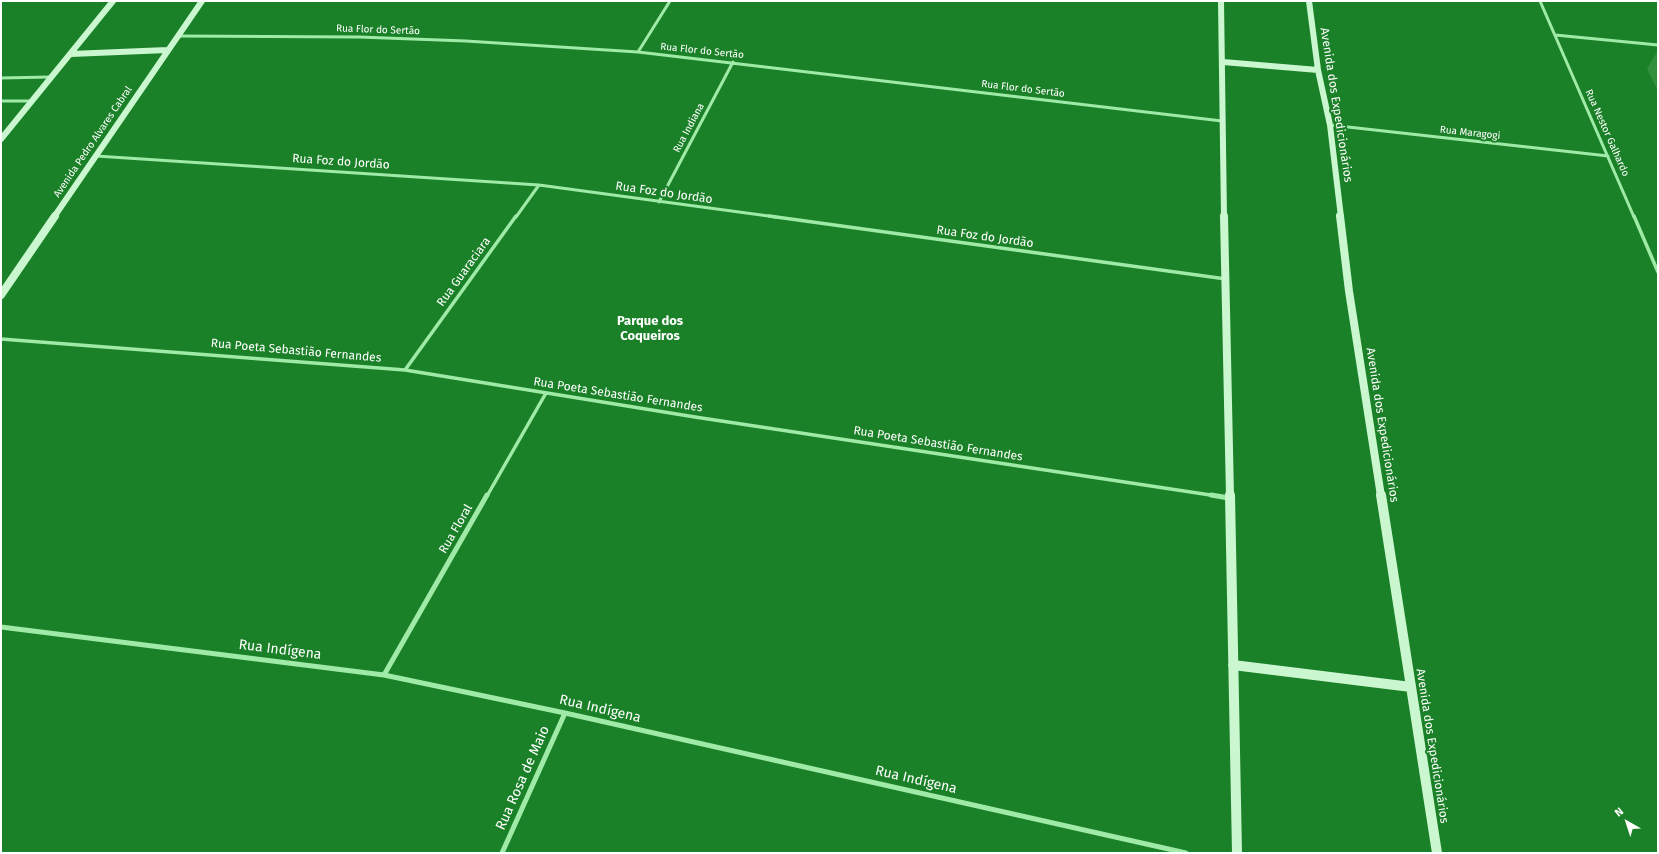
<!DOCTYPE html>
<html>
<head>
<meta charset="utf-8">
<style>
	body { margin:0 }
	#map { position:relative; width:1659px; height:854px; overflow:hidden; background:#1b8128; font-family:"Fira Sans",sans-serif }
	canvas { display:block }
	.frame { position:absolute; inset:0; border:2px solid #fff; pointer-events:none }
	.north { position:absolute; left:1607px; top:802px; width:40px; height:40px; -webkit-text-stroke:3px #1b8128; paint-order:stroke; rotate:321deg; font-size:11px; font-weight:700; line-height:16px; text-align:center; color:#fff }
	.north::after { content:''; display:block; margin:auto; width:14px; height:18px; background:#fff; clip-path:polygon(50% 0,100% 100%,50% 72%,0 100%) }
</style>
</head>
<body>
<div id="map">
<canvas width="1659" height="854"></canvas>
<div class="frame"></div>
<div class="north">N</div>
</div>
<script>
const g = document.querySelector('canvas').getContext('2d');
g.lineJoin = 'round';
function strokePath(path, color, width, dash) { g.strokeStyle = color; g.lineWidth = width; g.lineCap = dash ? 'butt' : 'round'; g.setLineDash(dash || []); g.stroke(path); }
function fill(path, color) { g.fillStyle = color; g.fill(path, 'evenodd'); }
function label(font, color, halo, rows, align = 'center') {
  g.font = font + ' "Fira Sans",sans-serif'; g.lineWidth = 4; g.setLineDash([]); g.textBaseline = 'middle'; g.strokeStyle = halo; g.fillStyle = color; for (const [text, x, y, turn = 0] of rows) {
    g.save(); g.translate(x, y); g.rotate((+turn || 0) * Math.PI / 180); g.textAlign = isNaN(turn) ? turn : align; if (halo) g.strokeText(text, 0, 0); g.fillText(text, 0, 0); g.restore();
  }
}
strokePath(new Path2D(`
	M 1540,1 L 1634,217
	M 1555,35 L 1658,45
	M 177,36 L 359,37 L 466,41 L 638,52 L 1222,121
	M 638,52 L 670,1
	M 1,78 L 50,77
	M 1,101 L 32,101
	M 1330,125 L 1608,156
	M 96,156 L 539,185 L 776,217
	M 659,202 L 733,62
	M 516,217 L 539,185`), '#9feaa7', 3);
strokePath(new Path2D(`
	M 769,216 L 1226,279
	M 1634,216 L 1658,272
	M 1,339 L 405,370 L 695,417 L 1217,496
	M 405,370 L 516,216
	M 487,496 L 546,393`), '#9feaa7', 3.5);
strokePath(new Path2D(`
	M 1211,495 L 1229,498
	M 1,627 L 384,675 L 565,713 L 1186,853
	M 384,675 L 487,495
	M 502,853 L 565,713`), '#9feaa7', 5);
strokePath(new Path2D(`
	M 1221,1 L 1224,217
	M 1309,1 L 1318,70 L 1330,125 L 1341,217
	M 71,54 L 167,50
	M 1223,62 L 1318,70
	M 1,139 L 113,1
	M 54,217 L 202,1`), '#cbf7d0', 6);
strokePath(new Path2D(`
	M 1224,216 L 1230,496
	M 1340,216 L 1349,291 L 1381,496
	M 1,295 L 55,216`), '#cbf7d0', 8);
strokePath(new Path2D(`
	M 1230,495 L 1237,853
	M 1381,495 L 1437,853
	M 1233,665 L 1411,687`), '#cbf7d0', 10);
fill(new Path2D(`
	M 1658,50 L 1658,91 L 1647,69 Z`), '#33903e');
label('10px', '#fff', '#1b8128', [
	["Rua Flor do Sertão",378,30,2],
	["Rua Flor do Sertão",702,51,6],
	["Rua Flor do Sertão",1023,89,7],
	["Rua Indiana",689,128,-62],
	["Rua Maragogi",1470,133,6],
	["Rua Nestor Galhardo",1607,133,66],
	["Avenida Pedro Alvares Cabral",93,142,-56]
]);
label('12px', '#fff', '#1b8128', [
	["Avenida dos Expedicionários",1336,105,81],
	["Rua Foz do Jordão",341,162,4],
	["Rua Foz do Jordão",664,193,8],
	["Rua Foz do Jordão",985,237,8],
	["Rua Guaraciara",464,272,-54],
	["Rua Poeta Sebastião Fernandes",296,351,5],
	["Rua Poeta Sebastião Fernandes",618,395,9],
	["Avenida dos Expedicionários",1382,425,81],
	["Rua Poeta Sebastião Fernandes",938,444,9],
	["Rua Floral",456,529,-60],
	["Avenida dos Expedicionários",1432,746,81]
]);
label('bold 13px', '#fff', '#1b8128', [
	["Parque dos",650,321],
	["Coqueiros",650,336]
]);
label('14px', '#fff', '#1b8128', [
	["Rua Indígena",280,650,7],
	["Rua Indígena",600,709,13],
	["Rua Rosa de Maio",523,778,-66],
	["Rua Indígena",916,780,13]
]);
</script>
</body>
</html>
